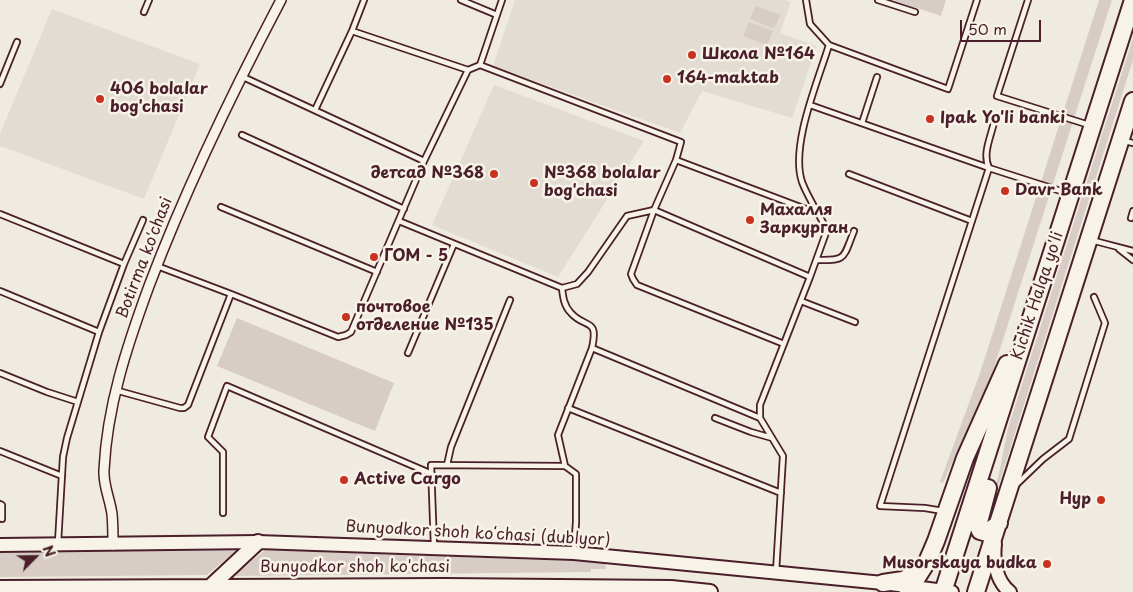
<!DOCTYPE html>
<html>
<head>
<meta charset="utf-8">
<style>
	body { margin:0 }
	#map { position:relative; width:1133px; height:592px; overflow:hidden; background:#f0ebe0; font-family:"Playpen Sans",sans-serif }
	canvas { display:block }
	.north { position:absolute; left:10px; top:532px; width:50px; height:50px; -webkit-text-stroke:4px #f7f3e8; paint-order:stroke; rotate:67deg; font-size:14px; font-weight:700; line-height:20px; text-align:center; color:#4a1f2b }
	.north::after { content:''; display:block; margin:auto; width:18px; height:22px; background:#4a1f2b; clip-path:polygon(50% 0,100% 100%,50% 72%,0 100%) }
	.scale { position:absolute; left:960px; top:20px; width:81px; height:22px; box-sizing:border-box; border:2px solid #4a1f2b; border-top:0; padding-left:6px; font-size:15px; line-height:18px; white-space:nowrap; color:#4a1f2b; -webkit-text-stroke:4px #f7f3e8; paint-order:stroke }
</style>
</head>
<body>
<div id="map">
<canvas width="1133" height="592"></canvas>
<div class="north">N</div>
<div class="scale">50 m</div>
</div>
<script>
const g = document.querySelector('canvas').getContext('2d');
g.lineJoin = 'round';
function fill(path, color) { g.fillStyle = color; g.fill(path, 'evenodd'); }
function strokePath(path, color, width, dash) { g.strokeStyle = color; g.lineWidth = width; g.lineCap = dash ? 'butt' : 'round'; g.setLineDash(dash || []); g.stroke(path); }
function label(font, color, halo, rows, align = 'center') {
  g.font = font + ' "Playpen Sans",sans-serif'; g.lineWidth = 5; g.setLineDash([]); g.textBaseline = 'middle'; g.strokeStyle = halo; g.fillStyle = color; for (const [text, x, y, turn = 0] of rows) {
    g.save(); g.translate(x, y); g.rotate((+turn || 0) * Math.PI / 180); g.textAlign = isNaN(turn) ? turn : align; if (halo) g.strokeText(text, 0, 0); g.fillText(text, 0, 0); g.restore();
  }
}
fill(new Path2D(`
	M 515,0 L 785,0 L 791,2 L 780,33 L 817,46 L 792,118 L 702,91 L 680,133 L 493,66 Z
	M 52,9 L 200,64 L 144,199 L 0,146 L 0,134 Z
	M 494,85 L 644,141 L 558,277 L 432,225 Z`), '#e3dcd2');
fill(new Path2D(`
	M 893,0 L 946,0 L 941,16 Z
	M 1099,0 L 1112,0 L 992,374 L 943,483 L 940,482 L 980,373 Z
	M 756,6 L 780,15 L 774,29 L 750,19 Z
	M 749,22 L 773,31 L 767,45 L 743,36 Z
	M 1133,38 L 1133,60 L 986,525 L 983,523 L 999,474 L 1008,428 Z
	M 237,318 L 394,383 L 375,431 L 217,366 Z
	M 240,547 L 207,575 L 0,577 L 0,553 Z
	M 265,550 L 605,562 L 606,569 L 591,569 L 591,572 L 233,576 Z`), '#d8cdc6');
const lane = new Path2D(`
	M 461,0 L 497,15
	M 878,0 L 915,12
	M 1028,0 L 997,96 L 1089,125
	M 144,12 L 149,0
	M 352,31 L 468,70
	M 829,45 L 948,89 L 977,0
	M 480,65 L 681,142 L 676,160 L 654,210 L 627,216 L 588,272 L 577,284 L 562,288
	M 241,76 L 424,161 L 468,70 L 480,65 L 502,0
	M 0,84 L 17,42
	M 810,105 L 989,168 L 1067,193
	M 315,110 L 352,31 L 364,0
	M 862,123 L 877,77
	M 242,135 L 404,209
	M 1125,141 L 1133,143
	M 676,160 L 819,214
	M 849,174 L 972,221
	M 221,207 L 377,272
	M 0,214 L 124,264
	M 1131,218 L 1133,211
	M 399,221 L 562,288 C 563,297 564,306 571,313 C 585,329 599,317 592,348 L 558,435 L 565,466 L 576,474 L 576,522 L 574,551
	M 1091,240 L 1133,251
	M 1119,249 L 1133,260
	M 817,260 C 847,261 843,258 854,231
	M 157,266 L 231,294 L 338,337 L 346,335 L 351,332 L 424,161
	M 0,291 L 99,332
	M 801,301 L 855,322
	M 784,344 L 637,285 L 633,279 L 631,274 L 654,210 L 810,277
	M 592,348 L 760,418
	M 408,353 L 454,244
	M 0,373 L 47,392 L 78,402
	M 115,390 L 180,408 L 184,408 L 188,405 L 231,294
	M 568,408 L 781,493
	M 715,418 L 751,432 L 772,438
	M 0,451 L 62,476
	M 447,465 L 451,447 L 510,300
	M 1017,484 L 1043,459 L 1069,439 L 1105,323 L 1094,297
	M 0,504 L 2,505 L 2,519
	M 943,511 L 925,508 L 880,506 L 989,168 C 982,154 991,137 994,122
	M 223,513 L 223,452 L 208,437 L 227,386 L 432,474
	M 58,543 L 63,457 L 67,438 L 99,332 L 124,264 L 143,220
	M 434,547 L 431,465 L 565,466
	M 776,572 L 783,456 L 760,418 L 760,405 L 810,277 L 827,230 C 819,214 808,198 802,182 C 790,146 818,81 829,45 L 810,24 L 806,0`);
const street = new Path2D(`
	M 113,545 C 113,535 113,524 112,514 C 110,499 103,485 104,470 C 107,406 127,346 149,286 C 186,188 232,93 281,0`);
const secondary = new Path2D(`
	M 995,544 C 993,561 996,581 1010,592
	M 0,545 L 258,542 L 574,553 L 883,583 L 952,592`);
const primary = new Path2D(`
	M 211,586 L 258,542
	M 0,588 L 445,586 L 671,588 L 710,592`);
const highway = new Path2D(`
	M 988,488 L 978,526 L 980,531 L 987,533 L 999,523
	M 883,583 L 903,580 L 920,572
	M 908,592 L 927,562 L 936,541 L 965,458 L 1007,364
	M 943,592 L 1133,0
	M 976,592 L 1133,101`);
strokePath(lane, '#4a1f2b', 8);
strokePath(street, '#4a1f2b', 12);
strokePath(secondary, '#4a1f2b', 16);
strokePath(primary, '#4a1f2b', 18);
strokePath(highway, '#4a1f2b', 20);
strokePath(lane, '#f7f3e8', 4.5);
strokePath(street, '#f7f3e8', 9);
strokePath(secondary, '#f7f3e8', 12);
strokePath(primary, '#f7f3e8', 14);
strokePath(highway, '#f7f3e8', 16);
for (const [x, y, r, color] of [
	[692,55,5,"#c8321e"],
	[667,79,5,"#c8321e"],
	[100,99,5,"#c8321e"],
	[930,119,5,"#c8321e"],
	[494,174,5,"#c8321e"],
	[534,183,5,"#c8321e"],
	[1005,191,5,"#c8321e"],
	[750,220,5,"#c8321e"],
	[374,257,5,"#c8321e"],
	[346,317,5,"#c8321e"],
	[344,480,5,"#c8321e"],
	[1101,500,5,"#c8321e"],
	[1047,564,5,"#c8321e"]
]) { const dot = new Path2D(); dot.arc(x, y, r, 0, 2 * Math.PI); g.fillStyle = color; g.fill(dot); strokePath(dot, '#f7f3e8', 2); }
label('bold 16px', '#4a1f2b', '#f7f3e8', [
	["Школа №164",702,55],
	["164-maktab",677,79],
	["406 bolalar",110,90],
	["bog'chasi",110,108],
	["Ipak Yo'li banki",940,119],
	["детсад №368",484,174,"right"],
	["№368 bolalar",544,174],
	["bog'chasi",544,192],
	["Davr Bank",1015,191],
	["Махалля",760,211],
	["Заркурган",760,229],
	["ГОМ - 5",384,257],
	["почтовое",356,308],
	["отделение №135",356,326],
	["Active Cargo",354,480],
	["Нур",1091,500,"right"],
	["Musorskaya budka",1037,564,"right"]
], 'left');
label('16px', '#4a1f2b', '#f7f3e8', [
	["Botirma ko'chasi",145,258,-69],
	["Kichik Halqa yo'li",1038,296,-72],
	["Bunyodkor shoh koʻchasi (dublyor)",478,534,3],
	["Bunyodkor shoh ko'chasi",355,568]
]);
</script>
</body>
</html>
